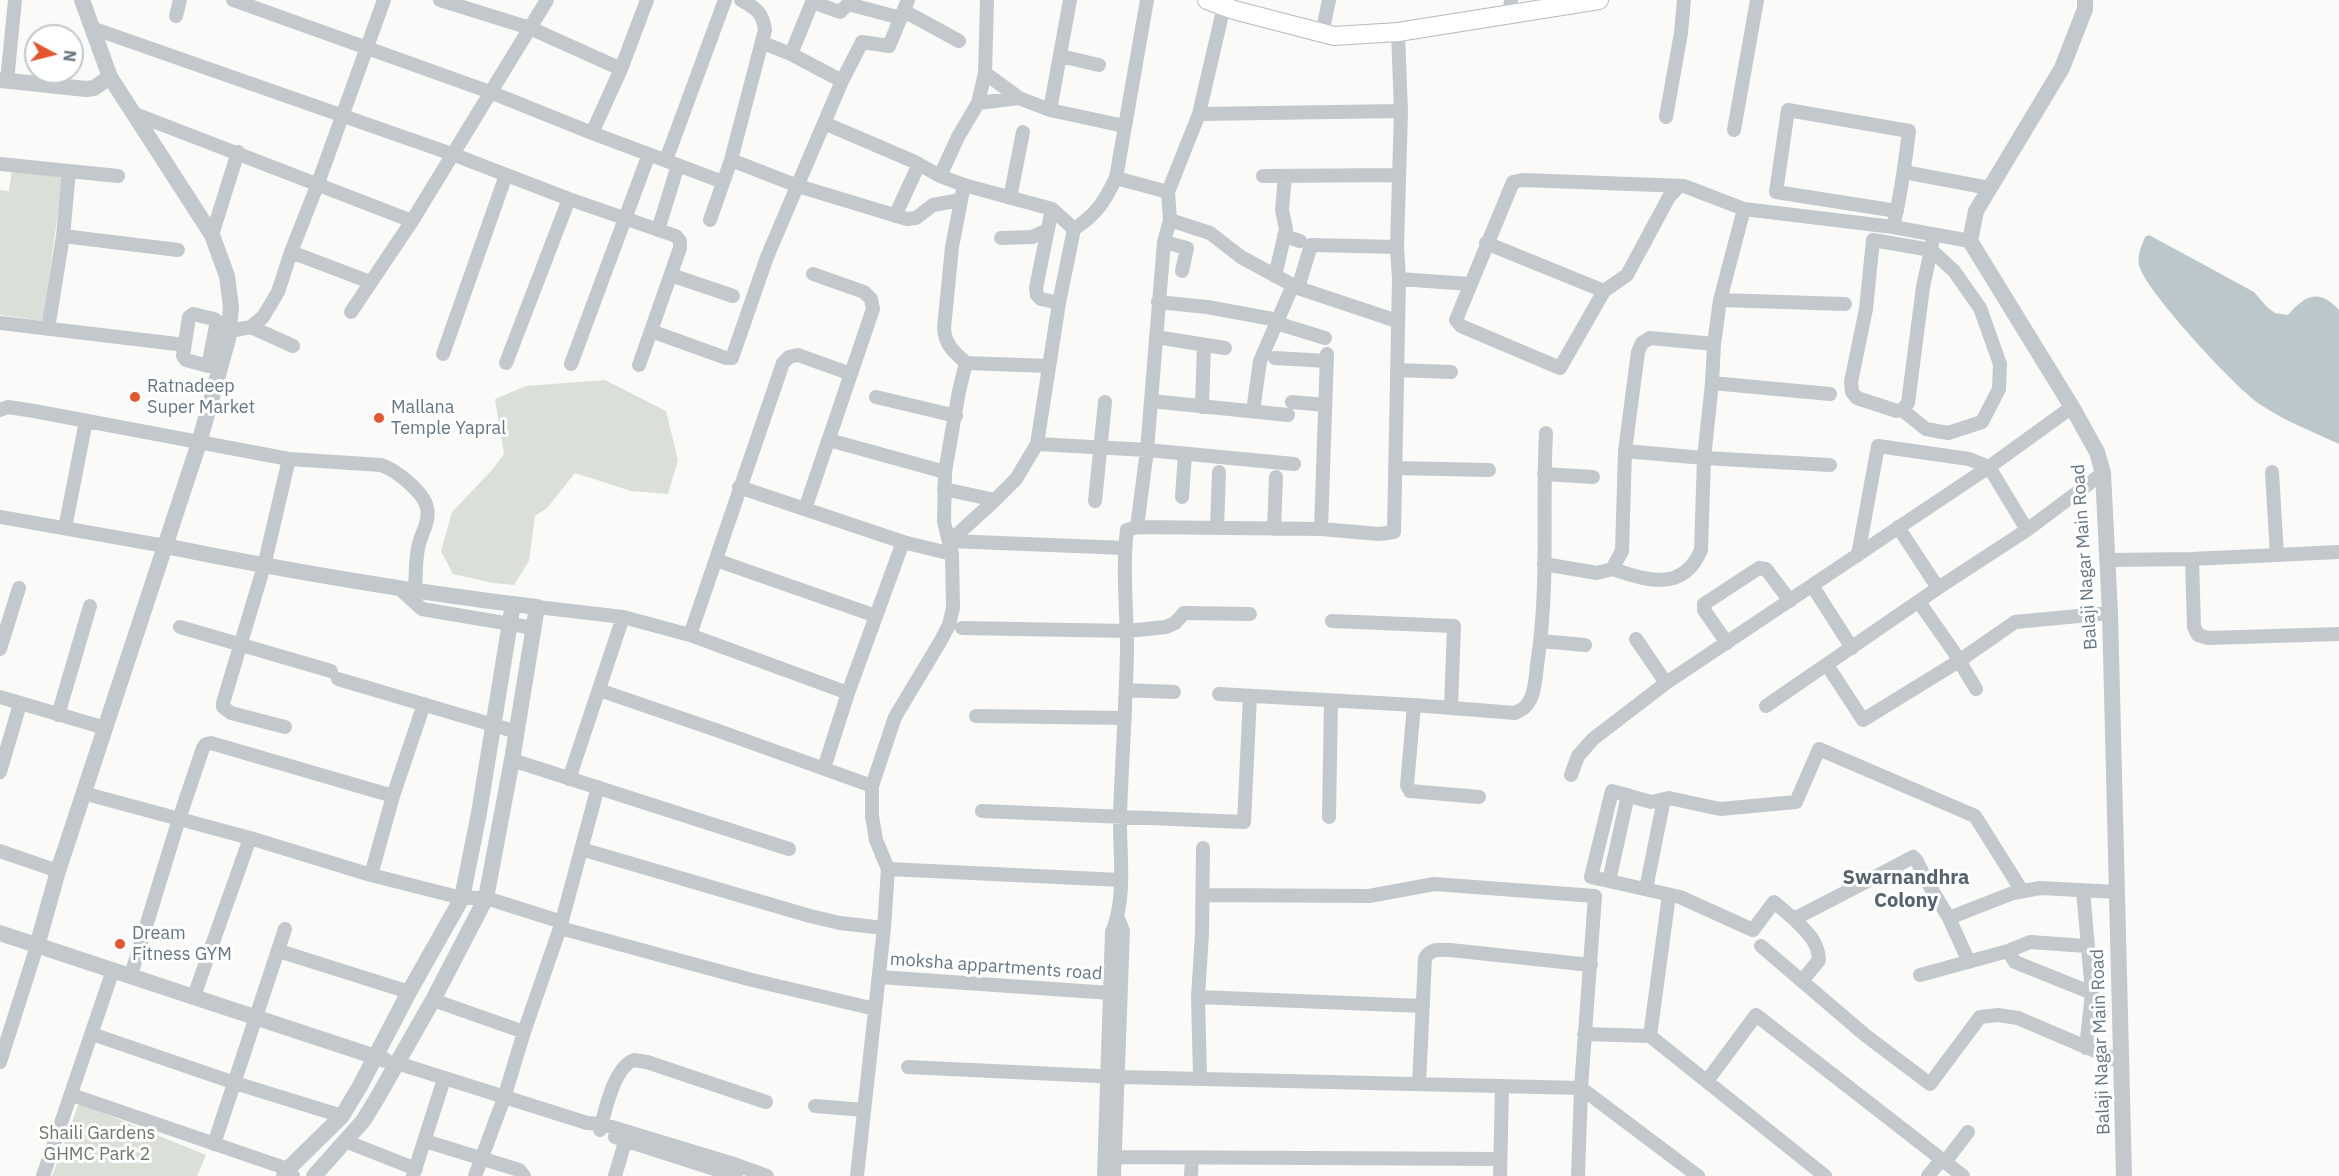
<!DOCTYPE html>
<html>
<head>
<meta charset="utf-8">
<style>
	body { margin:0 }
	#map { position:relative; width:2339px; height:1176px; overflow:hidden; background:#fafaf8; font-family:"IBM Plex Sans",sans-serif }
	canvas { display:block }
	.north { position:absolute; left:24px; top:24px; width:60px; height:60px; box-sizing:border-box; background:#fff; border:2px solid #c1c8cd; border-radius:50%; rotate:97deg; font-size:16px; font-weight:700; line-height:24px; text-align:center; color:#657683 }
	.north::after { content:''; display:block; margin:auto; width:21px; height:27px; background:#e4572e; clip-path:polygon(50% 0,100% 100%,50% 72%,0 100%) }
</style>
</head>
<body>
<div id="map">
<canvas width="2339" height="1176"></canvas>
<div class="north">N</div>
</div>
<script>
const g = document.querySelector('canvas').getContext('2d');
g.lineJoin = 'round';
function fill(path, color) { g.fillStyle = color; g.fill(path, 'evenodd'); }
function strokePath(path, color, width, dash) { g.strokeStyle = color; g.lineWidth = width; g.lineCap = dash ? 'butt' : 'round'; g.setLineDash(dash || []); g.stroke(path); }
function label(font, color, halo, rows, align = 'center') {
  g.font = font + ' "IBM Plex Sans",sans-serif'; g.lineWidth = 6; g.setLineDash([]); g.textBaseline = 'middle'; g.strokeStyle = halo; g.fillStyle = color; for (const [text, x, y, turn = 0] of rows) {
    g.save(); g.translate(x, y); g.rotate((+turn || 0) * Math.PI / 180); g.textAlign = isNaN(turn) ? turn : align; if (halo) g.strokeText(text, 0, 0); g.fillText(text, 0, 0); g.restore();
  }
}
fill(new Path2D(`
	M 12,169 L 63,176 L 43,321 L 0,315 L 0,190 L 9,191 Z
	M 605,380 L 666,411 L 678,460 L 668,494 L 631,491 L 575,473 L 547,508 L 535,516 L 529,561 L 514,585 L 493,583 L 453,574 L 441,551 L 452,512 L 492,470 L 504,454 L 495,399 L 526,386 Z
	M 79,1103 L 206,1155 L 197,1176 L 52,1176 Z`), '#dadfd7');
fill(new Path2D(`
	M 2149,235 L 2254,292 L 2267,307 L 2275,313 L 2288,315 C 2305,295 2319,288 2339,310 L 2339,444 C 2313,432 2285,421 2261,405 C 2237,390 2148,293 2140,268 C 2136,258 2141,247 2145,237 Z`), '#bbc7cb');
const secondary = new Path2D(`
	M 1207,0 L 1234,10 L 1334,36 L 1398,32 L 1599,0`);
strokePath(secondary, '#b3babf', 20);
strokePath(new Path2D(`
	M 233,0 L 490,92 L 592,133 L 723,182
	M 440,0 L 530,28 L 621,69
	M 812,2 L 840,12 L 848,4 L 901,18
	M 904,11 L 959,41
	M 176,16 L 180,0
	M 1509,16 L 1511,0
	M 92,28 L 452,154 L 569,199 L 676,236 L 680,241 L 680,248 L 639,365
	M 1322,33 L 1329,0
	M 763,43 L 791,54 L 842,81
	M 791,54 L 813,0
	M 1060,56 L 1099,65
	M 985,73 L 1019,98 L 1050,110 L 1124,126
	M 7,81 L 15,0
	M 978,103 L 1019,98
	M 1050,110 L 1070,0
	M 135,114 L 412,221
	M 1199,114 L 1401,111
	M 1666,117 L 1681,33 L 1684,0
	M 824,123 L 915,162 L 940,176 L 964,185 L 1052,209 L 1074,229
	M 1734,130 L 1757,0
	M 592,133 L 621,69 L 647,0
	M 666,160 L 725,0
	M 731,160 L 798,186 L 907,219 L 916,218 L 933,205 L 960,200
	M 0,164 L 118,176
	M 1904,172 L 1989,188
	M 940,176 L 958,137 L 978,103 L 985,73 L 987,0
	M 1263,176 L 1399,175
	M 1116,178 L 1168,192
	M 1679,186 L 1669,197 L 1627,275 L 1604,291 L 1560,368 L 1461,326 L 1456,320 L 1513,182 L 1523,180 L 1684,186 L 1744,209 L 1893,227 L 1970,241
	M 1010,198 L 1023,132
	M 1052,209 L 1036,288 L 1037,295 L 1041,299 L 1059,303
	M 895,216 L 919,164
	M 710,220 L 731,160 L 765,30 C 763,13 756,8 741,0
	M 1170,220 L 1210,233 L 1241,257 L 1298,288 L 1397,321
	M 1893,227 C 1901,195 1905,164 1909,131 L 1788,110 L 1776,192 L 1897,211
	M 658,230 L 678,165
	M 212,235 L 238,152
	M 63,236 L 178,250
	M 1284,236 L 1300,241
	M 1001,238 L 1032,237 L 1048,230
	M 1873,240 L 1931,250 L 1923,287 L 1908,403 L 1902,410 L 1897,411 L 1857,398 L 1852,392 L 1851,382 L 1866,309 Z
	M 1164,242 L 1187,248 L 1182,271
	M 1486,243 L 1604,291
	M 291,252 L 370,282
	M 671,275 L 733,296
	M 1275,276 L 1286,229 L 1282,210 L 1285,176
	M 1399,279 L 1470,284
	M 1298,288 L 1311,245 L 1397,247
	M 1720,300 L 1845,304
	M 1158,302 L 1207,307 L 1278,320
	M 351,312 L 412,221 L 547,0
	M 193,314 L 214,319 L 217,321 L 208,366 L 186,360 L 183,356 L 189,317 Z
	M 0,323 L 177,344
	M 1276,323 L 1325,338
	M 251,327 L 293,346
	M 48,329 L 63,236 L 69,171
	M 230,331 L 251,327 L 263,317 L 278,292 L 291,252 L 317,186 L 384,0
	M 651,331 L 726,358 L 732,358 L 767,257 L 842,81 L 862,42 L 889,46 L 908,0
	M 1156,337 L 1225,348
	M 443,354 L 506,175
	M 1275,358 L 1327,361
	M 506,363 L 569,199
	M 966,363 L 1049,366
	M 571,364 L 649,154
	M 1397,370 L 1451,372
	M 1712,383 L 1714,344
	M 876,397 L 956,416
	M 1151,401 L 1288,415
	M 1292,402 L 1325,405
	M 1202,407 L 1204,345
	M 0,410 L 8,407 L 34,411 L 289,459 L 381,465 C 396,470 424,492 427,508 C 430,521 422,532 419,544 C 415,559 416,575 415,591
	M 1902,410 L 1926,429 L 1948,433 L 1982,422 L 1999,389 L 2000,364 L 1980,308 L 1954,271 L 1931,250 L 1932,243
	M 1253,411 L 1260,361 L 1293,285
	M 829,440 L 945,472
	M 1037,444 L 1147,450 L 1294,464
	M 1625,451 L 1704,458 L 1830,465
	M 1395,468 L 1489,470
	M 2272,472 L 2277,555
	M 1544,474 L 1593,477
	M 739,487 L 903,542 L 952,554
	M 944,489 L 995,500 L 950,541
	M 1182,497 L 1185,454
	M 995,500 L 1016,479 L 1037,444 L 1059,303 L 1074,229 C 1097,214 1104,202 1116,178 L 1147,0
	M 1095,501 L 1105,402
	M 805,509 L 873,309 L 871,299 L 864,292 L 813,274
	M 0,517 L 165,546
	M 1137,527 L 1147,450 L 1164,242 L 1170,220 L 1168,192 L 1199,114 L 1224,6
	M 1898,527 L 1938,588
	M 65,528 L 86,421
	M 1217,528 L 1219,472
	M 1274,529 L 1276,477
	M 1321,529 L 1327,354
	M 950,541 L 1125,548
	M 1858,555 L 1878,446 L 1969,459 L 1989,467 L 2027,530
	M 2192,559 L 2194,627 L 2198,635 L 2208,638 L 2339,634
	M 716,560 L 876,616
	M 2107,560 L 2192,559 L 2339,552
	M 1544,564 L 1597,573 L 1612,569 L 1622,551 L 1625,451 L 1638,352 L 1642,343 L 1650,338 L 1714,344 L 1720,300 L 1744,209
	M 1612,569 C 1646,580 1683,593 1701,550 L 1704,458 L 1712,383 L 1830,394
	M 1813,587 L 1852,648
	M 400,589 L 422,609 L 534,628
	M 1919,602 L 1954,652 L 1976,689
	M 537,607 L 623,617 L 690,635 L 848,693
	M 1332,621 L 1454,626 L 1451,708
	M 180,627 L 331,671
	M 962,628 L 1127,631 L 1166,627 L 1175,623 L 1184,613 L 1250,614
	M 690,635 L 783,363 L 789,357 L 798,355 L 851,374
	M 1636,639 L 1666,683
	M 1541,641 L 1585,645
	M 1727,643 L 1704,610 L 1704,604 L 1759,568 L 1766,569 L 1790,601
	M 0,649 L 19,588
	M 1827,665 L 1863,720 L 1959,661 L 2015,622 L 2110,613
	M 338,679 L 517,732
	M 599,690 L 716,730 L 872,786
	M 1126,690 L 1174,692
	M 1219,694 L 1414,705 L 1515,713 C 1523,709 1527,707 1531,698 C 1536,687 1536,670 1538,658 C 1549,583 1542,507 1546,433
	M 0,697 L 105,728
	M 1414,705 L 1407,785 L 1410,791 L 1479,797
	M 1766,706 L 1938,588 L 2027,530 L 2103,473
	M 58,715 L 90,606
	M 976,716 L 1125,718
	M 285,727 L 231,713 L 223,707 L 223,703 L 264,566 L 289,459
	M 512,760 L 789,849
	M 824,768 L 848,693 L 903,542
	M 0,772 L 20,704
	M 1571,775 L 1578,756 L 1593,739 L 1666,683 L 1989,467 L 2072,407
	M 569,779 L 623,617
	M 83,793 L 250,838 L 371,875 L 462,898 L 486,898 L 562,922
	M 982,811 L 1244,822 L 1250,696
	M 1329,817 L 1331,701
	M 581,849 L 810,916 L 840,923 L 884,928
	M 0,851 L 58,871
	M 888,869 L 1120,880
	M 371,875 L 393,796 L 424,704
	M 1877,876 L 1913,857 L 1917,861 L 1926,880
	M 1609,881 L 1628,795
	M 1646,889 L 1664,799
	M 2083,890 L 2092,993 L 2086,1048
	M 1203,895 L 1369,896 L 1434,884 L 1595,896 L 1581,1088 L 1578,1176
	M 1949,918 L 1969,962
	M 1794,919 L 1774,902 L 1753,930 L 1680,897 L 1591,877 L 1612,791 L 1651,802 L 1669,798 L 1720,809 L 1796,802 L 1819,749 L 1975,816 L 2022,891
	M 560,928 L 752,980 L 875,1009
	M 1761,946 L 1865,1035 L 1930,1084 L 1980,1017 L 1998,1015 L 2018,1018 L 2121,1062
	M 279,951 L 409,992
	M 2008,951 L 2015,962 L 2092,993
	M 131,975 L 179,819 L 203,748 L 206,744 L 211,743 L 393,796
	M 1920,975 L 2008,951 L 2030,942 L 2086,946
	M 879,977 L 1111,993
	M 1802,981 L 1819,960 C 1818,941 1807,932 1794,919 L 1877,876 L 1926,880 L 1949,918 L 2013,893 L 2040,888 L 2117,892
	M 194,996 L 250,838
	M 1198,997 L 1423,1006
	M 433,1000 L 524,1032
	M 92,1034 L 235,1083 L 342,1116
	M 1584,1034 L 1650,1036 L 1825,1176
	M 1650,1036 L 1669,895
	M 0,1062 L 37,946
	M 397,1063 L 587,1123 L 602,1124 L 737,1165 L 767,1176
	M 908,1067 L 1119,1077 L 1581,1088 L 1698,1176
	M 1200,1077 L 1198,997 L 1202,933 L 1203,848
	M 1707,1081 L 1756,1015 L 1963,1176
	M 1419,1084 L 1425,958 C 1431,948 1439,950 1450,950 L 1591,965
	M 72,1095 L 288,1169 L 293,1176
	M 815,1106 L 864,1110
	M 600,1130 C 605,1111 614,1067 634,1060 L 647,1062 L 766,1102
	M 615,1137 L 736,1176
	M 345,1141 L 416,1169
	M 425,1141 L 519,1170 L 524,1176
	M 214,1144 L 285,929
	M 1115,1157 L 1500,1159
	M 1945,1162 L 1968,1132
	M 43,1176 L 113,970
	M 413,1176 L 444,1079
	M 475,1176 L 504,1098 L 524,1032 L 560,928 L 598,787
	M 615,1176 L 628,1132
	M 857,1176 L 884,928 L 888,869 L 876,840 L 872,816 L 872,786 L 895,717 L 940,642 L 949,625 L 953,608 L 952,554 L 944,522 L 945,472 L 959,391 L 966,363 C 954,352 945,345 944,328 L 952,247 L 964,185
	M 1104,1176 L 1112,932 C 1127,896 1119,852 1120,814 C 1122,759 1126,704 1127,649 C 1127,609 1122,569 1127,530 L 1137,527 L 1321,529 L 1379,534 L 1394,532 L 1399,279 L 1397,247 L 1401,111 L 1398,32
	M 1114,1176 L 1123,931 L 1118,918
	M 1191,1176 L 1192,1158
	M 1500,1176 L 1502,1088
	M 1928,1176 L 1942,1159`), '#c3c8cc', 14);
strokePath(new Path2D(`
	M 2085,0 L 2085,9 L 2062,68 L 1976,211 L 1970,241 L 2072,407 L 2097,452 L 2103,473 L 2110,613 L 2124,1176
	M 0,80 L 86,89 L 94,88 L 110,77
	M 165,546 C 288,571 412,592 537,607 L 512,760 L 486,898 L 433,1000 L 376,1100 L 363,1121 L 314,1176
	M 0,933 L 385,1060
	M 37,946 L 58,871 L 199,443 L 228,339 L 231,307 L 227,276 L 212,235 L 110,77 L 82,0
	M 284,1176 L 288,1169 L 342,1116 L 360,1086 L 409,992 L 462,898 L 479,813 L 513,604`), '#c3c8cc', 16);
strokePath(secondary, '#fff', 18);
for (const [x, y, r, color] of [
	[135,397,6,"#e4572e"],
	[379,418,6,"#e4572e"],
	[120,944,6,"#e4572e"]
]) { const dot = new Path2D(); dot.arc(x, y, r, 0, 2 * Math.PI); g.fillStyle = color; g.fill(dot); strokePath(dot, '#fff', 2); }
label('18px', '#657683', '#fff', [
	["Ratnadeep",147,387],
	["Super Market",147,408],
	["Mallana",391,408],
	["Temple Yapral",391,429],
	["Dream",132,934],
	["Fitness GYM",132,955]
], 'left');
label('18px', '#657683', '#fff', [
	["Balaji Nagar Main Road",2085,557,-94],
	["moksha appartments road",996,967,4],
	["Balaji Nagar Main Road",2101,1042,-92]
]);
label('18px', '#687a64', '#fff', [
	["Shaili Gardens",97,1134],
	["GHMC Park 2",97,1155]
]);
label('bold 20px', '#57646e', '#fff', [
	["Swarnandhra",1906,878],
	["Colony",1906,901]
]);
</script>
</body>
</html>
